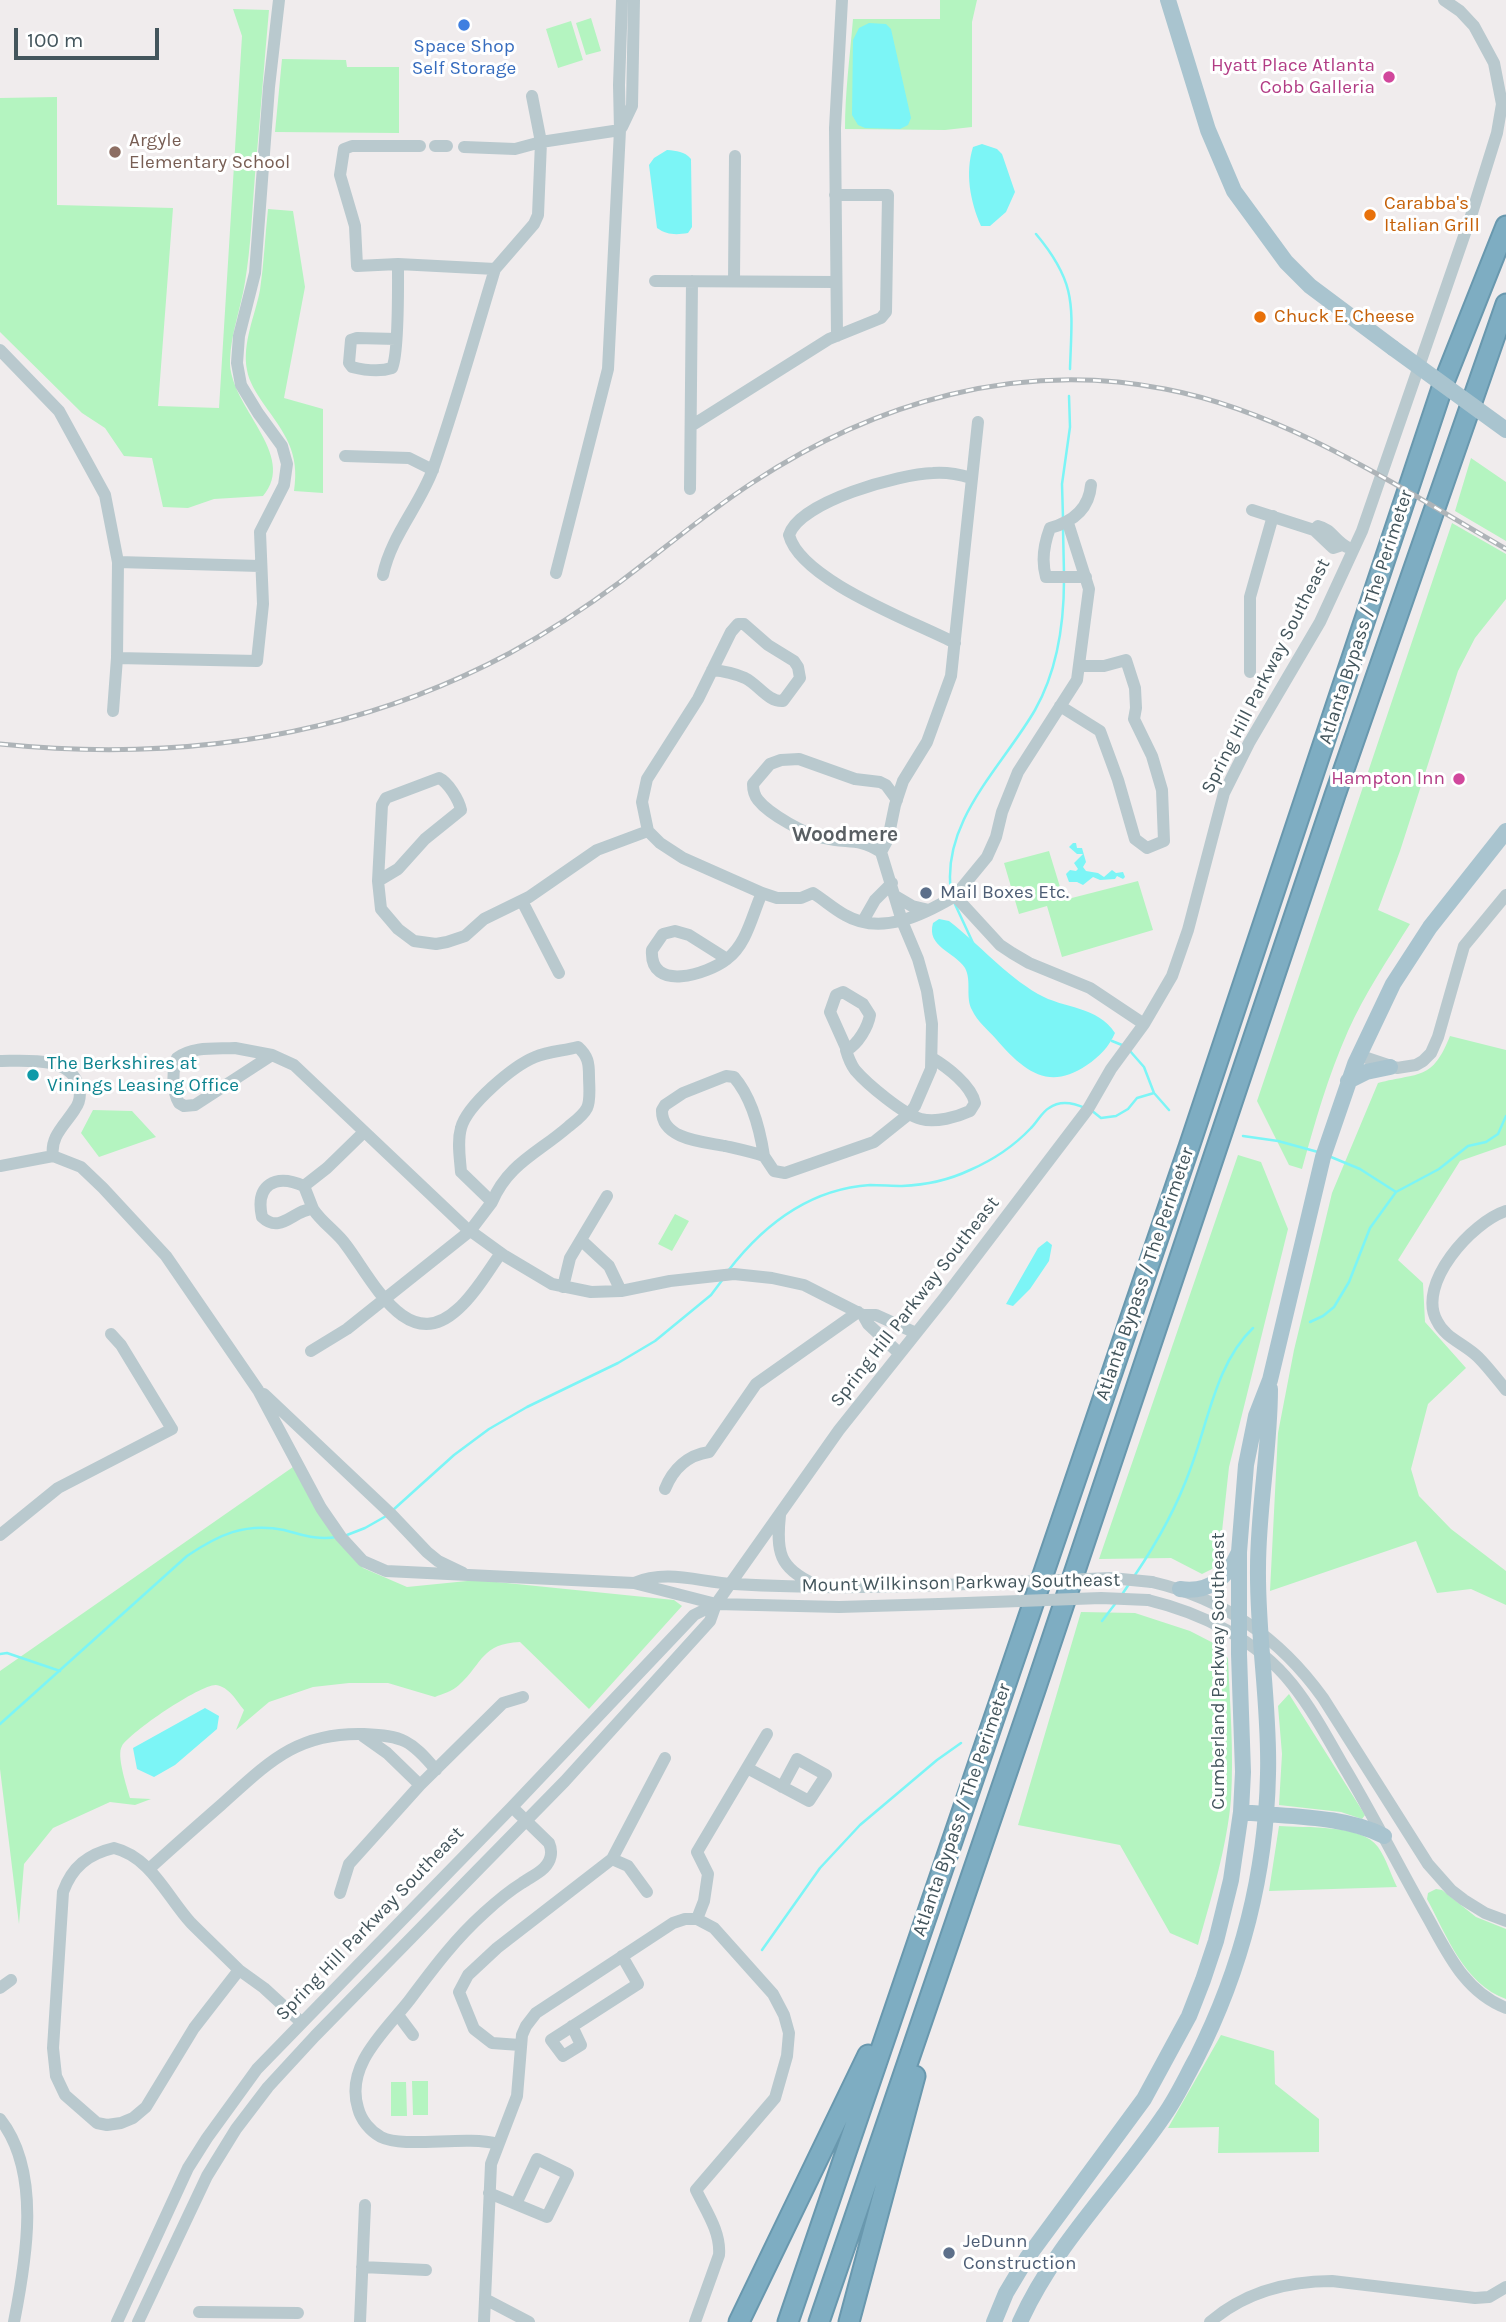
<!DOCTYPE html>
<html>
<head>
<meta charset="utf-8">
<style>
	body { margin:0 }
	#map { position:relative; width:1506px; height:2322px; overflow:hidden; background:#f0eced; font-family:Karla,sans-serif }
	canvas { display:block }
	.scale { position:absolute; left:14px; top:28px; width:145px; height:32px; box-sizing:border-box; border:4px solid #43555c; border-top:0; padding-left:9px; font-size:21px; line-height:24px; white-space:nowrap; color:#43555c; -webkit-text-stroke:5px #fff; paint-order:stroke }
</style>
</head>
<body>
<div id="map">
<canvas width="1506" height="2322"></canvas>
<div class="scale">100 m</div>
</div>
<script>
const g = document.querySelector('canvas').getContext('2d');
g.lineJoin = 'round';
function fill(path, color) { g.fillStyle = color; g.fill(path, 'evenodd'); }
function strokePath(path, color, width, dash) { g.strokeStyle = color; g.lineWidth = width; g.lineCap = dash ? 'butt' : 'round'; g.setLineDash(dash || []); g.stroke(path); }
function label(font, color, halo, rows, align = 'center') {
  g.font = font + ' Karla,sans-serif'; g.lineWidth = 6; g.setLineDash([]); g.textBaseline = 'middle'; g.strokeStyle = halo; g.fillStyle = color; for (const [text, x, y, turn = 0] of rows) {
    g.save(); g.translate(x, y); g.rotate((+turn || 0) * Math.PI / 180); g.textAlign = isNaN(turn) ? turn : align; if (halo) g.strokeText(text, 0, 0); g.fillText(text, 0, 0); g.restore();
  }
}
fill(new Path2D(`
	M 940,0 L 977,0 L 972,22 L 972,127 L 945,130 L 845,129 C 845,92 850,56 853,19 L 940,19 Z
	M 233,9 L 269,10 C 264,65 260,120 255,175 C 252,211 251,247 245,282 C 241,308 231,333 230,360 C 228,406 299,455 263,496 L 214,499 L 188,508 L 163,507 L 152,458 L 124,456 L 105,428 L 82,413 L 0,332 L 0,98 L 57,97 L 57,205 L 173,208 L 158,406 L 219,408 L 242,36 Z
	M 591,18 L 601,51 L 586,55 L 576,23 Z
	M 571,21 L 583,60 L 558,68 L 546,29 Z
	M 282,59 L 346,60 L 347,67 L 399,67 L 399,133 L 275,132 Z
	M 268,209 L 293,211 L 305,287 L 284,398 L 323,409 L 323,493 L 294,491 C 300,452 285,434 263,403 C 256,392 249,382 247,370 C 242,343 255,316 260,290 C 264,263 265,236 268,209 Z
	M 1471,458 L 1506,482 L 1506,541 L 1455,511 Z
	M 1452,523 L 1506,554 L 1506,599 L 1475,638 L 1458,671 L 1400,851 L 1378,910 L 1410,924 C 1388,959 1365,993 1348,1031 C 1328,1076 1315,1122 1302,1169 L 1289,1165 L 1257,1101 Z
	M 1049,851 L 1064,900 L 1138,881 L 1153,930 L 1062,957 L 1047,906 L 1019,914 L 1004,863 Z
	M 1450,1036 L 1506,1050 L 1506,1145 L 1460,1161 L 1398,1260 L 1423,1283 L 1425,1322 L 1466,1368 L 1428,1404 L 1411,1469 L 1419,1496 L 1451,1529 L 1506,1571 L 1506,1605 L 1471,1589 L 1437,1593 L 1416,1541 L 1270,1591 L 1278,1433 L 1294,1350 L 1332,1193 L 1378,1083 C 1420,1072 1432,1081 1450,1036 Z
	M 93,1110 L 132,1111 L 156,1137 L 99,1157 L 81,1133 Z
	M 1238,1155 L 1261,1162 L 1288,1229 L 1229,1467 L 1219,1559 L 1212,1569 L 1202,1574 L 1171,1558 L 1099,1559 Z
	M 675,1214 L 689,1221 L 672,1251 L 658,1244 Z
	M 293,1467 L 363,1568 L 407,1587 L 477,1580 L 674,1600 L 682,1606 L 589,1709 L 520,1642 C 481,1644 484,1662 459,1685 C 453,1691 442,1694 435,1697 L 388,1683 L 349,1683 L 313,1687 L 269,1702 L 236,1730 L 244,1710 C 236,1700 229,1687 216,1685 C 201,1684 130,1732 122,1746 C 116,1755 127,1787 130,1798 L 151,1799 L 135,1805 L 110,1802 L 53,1828 L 24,1864 L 19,1924 L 0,1769 L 0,1671 Z
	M 1081,1612 L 1135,1613 L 1190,1631 L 1223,1648 L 1228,1659 C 1230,1705 1234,1752 1231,1799 C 1227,1847 1211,1899 1198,1945 L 1170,1933 L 1120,1845 L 1018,1825 Z
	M 1289,1694 L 1365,1815 L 1362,1819 L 1341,1812 L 1279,1805 L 1282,1754 L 1278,1706 Z
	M 1279,1826 C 1305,1828 1362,1824 1378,1847 C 1386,1858 1391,1875 1397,1887 L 1269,1891 Z
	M 1436,1889 L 1442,1890 L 1476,1917 L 1506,1929 L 1506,1999 C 1464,1984 1447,1936 1427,1899 L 1428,1893 Z
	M 1221,2035 L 1274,2051 L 1275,2084 L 1319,2119 L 1319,2152 L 1218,2153 L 1219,2127 L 1168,2128 Z
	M 412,2081 L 428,2081 L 428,2115 L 413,2115 Z
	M 391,2082 L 406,2082 L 407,2116 L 391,2116 Z`), '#b4f4c0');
fill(new Path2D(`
	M 869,23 L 886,24 L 891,29 L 911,118 L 908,125 L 900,129 L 865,128 L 858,125 L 852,115 L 853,40 L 859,28 Z
	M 982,144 L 997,149 L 1002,154 L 1015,192 L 1006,212 L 990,226 L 981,226 C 970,201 965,173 973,147 Z
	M 667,150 C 677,151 684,151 691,159 L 692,227 L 688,233 C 676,235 667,235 657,228 L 649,165 L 654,158 Z
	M 1073,843 L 1076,843 L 1077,848 L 1082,848 L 1086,862 L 1083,867 L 1086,871 L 1098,873 L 1104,877 L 1112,870 L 1116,873 L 1123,872 L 1125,877 L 1123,879 L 1117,876 L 1115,879 L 1100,880 L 1093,877 L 1083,885 L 1077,882 L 1069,882 L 1066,874 L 1070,870 L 1076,871 L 1078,869 L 1074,863 L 1083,854 L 1077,854 L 1069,847 Z
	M 939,919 L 949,921 C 980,945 1004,974 1038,994 C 1064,1009 1098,1006 1115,1033 C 1109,1047 1099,1057 1087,1065 C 1048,1092 1023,1070 996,1039 C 988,1030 977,1021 972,1010 C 965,997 972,981 965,968 C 955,952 926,947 933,923 Z
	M 1047,1241 L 1052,1245 L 1049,1261 L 1030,1289 L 1013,1306 L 1006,1304 L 1038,1248 Z
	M 205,1708 L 219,1716 L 217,1729 L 175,1765 L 154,1777 L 137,1769 L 133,1748 Z`), '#7cf5f6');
strokePath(new Path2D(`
	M 1036,234 C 1078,284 1072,307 1070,369
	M 1063,518 L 1062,484 L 1070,427 L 1069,396
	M 1063,528 L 1064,574
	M 951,892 C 941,821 1002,767 1035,710 C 1057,671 1064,625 1064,580
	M 954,902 L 973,943
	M 1112,1041 L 1122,1045
	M 1130,1051 L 1144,1067 L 1154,1093 L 1169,1110
	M 1091,1110 L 1101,1118 L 1116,1116 L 1128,1109 L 1137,1098 L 1154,1093
	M 1243,1136 L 1278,1141 L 1318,1152
	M 1331,1157 L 1360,1169 L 1396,1192
	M 728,1271 C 764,1224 810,1189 870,1185 C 881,1185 892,1186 902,1186 C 926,1185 949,1180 970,1170 C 993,1160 1014,1146 1031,1128 C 1037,1122 1042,1112 1049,1108 C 1060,1100 1074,1103 1085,1108
	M 1310,1322 L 1323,1316 L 1334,1307 L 1349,1282 L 1370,1228 L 1396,1192 L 1439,1169 L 1468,1146 L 1486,1142 L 1498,1134 L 1506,1116
	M 393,1510 L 454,1455 L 489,1429 L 527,1407 L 618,1363 L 655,1341 L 711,1295 L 723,1279
	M 347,1535 L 365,1528 L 388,1515
	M 1135,1575 C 1158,1541 1176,1509 1190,1470 C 1208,1423 1216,1363 1253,1328
	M 1121,1596 L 1129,1584
	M 1102,1621 L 1115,1604
	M 0,1654 L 7,1653 L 60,1671
	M 0,1724 L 187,1556 C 218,1535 245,1522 284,1530 C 304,1535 315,1540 337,1537
	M 762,1950 L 820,1868 L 860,1825 L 937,1760 L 961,1743`), '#7cf5f6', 2.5);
const highway = new Path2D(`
	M 739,2322 L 868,2055
	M 788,2322 L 1189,1147 L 1444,382 L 1506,226
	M 819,2322 L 1035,1690 L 1335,795 L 1506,304
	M 849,2322 L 915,2076`);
strokePath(highway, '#6998ae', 23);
strokePath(new Path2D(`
	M 622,127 L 632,106 L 634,0
	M 420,146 L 352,146 L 344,149 L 340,175 L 355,226 L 357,266 L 398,264 L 495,269 L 534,224 L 538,215 L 541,142 L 532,96
	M 435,146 L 447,146
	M 464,147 L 515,149 L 541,142 L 620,130
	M 655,281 L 835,282
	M 734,281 L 735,156
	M 837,336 L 835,128 L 842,0
	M 396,339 L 357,338 L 351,340 L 349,363 L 352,367 C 364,370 380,372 392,368 C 399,354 398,285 398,264
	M 0,350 L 59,411 L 105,495 L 118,562 L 117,658 L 257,661 L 263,604 L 260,532 L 284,485 L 287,464 L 282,446 L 258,413 L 241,385 L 237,363 L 239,336 L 255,273 L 269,87 L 279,0
	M 691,426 L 829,339 L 881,318 L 886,312 L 888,195 L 835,195
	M 345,456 L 409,458 L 433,470
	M 690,489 L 692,281
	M 1252,510 L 1314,530 L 1333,548 L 1342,545
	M 1314,530 L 1318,526 C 1332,529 1336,543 1349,548
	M 118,562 L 260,566
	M 556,573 L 608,369 L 620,130 L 619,85 L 622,0
	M 383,575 C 391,536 420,505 433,469 C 456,403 475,335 495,269
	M 1086,577 L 1046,577 C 1041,560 1044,544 1050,528 C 1072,522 1089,510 1091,485
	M 955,643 C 915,622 801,581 789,535 C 800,501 900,474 933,473 C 946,472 958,474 971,478
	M 1250,672 L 1250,597 L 1273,516
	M 1060,706 L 1100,731 L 1118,780 L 1135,839 L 1147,848 L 1164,841 L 1162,790 L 1152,756 L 1134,719 L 1136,708 L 1135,688 L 1126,660 L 1104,666 L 1079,666
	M 113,711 L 117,658
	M 439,778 C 448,782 459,800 461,810 L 425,839 L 398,869 L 378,881 L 382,805 L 386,798 Z
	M 648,831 L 642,802 L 647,779 L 698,699 L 731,632 L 738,624 L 744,624 L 768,645 L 794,661 L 798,667 L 800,678 L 783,701 C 768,702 759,685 745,678 C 736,674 723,671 712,670
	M 881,852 C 857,837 848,844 824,838 C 806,835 769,814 758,800 C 754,795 753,790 753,784 L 770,764 L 781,760 L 799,759 L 855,779 L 880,782 L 886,785 L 897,800
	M 378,881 L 381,909 L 398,929 L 414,941 L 436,944 L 447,942 L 465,936 L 484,919 L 529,897 L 597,850 L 648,831 L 660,843 L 683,858 L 762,893 L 777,898 L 801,898 L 813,893 C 824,900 834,909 845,915 C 881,936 923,915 955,896 L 1000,945 L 1012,953 L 1029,963 L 1090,988 L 1144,1024
	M 895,896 L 912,906 L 929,910
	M 955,896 L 987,857 L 996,837 L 1002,812 L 1018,772 L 1077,680 L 1089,589 L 1068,523
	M 522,901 L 559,973
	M 863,921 L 875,900 L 892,883
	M 675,931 L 689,935 L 727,959 C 708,974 649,993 652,950 L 663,934 Z
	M 727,959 C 747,944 752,915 762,893
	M 843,992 L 863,1004 L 870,1015 C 868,1027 858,1044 847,1050 L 830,1012 L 836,995 Z
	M 578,1047 C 588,1056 589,1063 589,1076 C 589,1086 591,1100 587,1108 C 583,1116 574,1122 568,1127 C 538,1153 508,1164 492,1202 L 461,1172 C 460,1158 457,1142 461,1128 C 467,1105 513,1066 535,1057 C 549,1051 564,1051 578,1047 Z
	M 235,1048 L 272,1055 L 195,1105 L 184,1106 L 179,1103 C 172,1091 172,1070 177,1058 C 193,1046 216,1049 235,1048 Z
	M 846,1050 C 848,1057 850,1063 855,1070 C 867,1084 904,1115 921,1119 C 936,1123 957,1117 970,1111 L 975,1103 C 971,1085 947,1067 932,1058
	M 272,1055 L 294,1065 L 465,1227 L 505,1256 L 552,1284 L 591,1292 L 621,1291 L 670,1281 L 734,1274 L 772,1278 L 804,1285 L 863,1315 L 876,1315 L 916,1333
	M 1358,1055 L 1397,1068 L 1416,1065 L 1423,1061 L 1431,1053 L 1438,1037 L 1464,946 L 1506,895
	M 0,1061 C 24,1061 68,1056 78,1084 C 81,1093 81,1101 75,1109 C 65,1125 50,1136 53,1156
	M 726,1076 L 734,1077 C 752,1098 760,1130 764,1156 C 752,1152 738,1149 725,1146 C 705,1142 661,1140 662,1110 L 665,1105 L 683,1093 Z
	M 764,1156 L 774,1171 L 785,1173 L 874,1142 L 909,1114 L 915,1106 L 931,1069 L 932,1024 L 927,991 L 918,959 L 902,921 L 881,852 L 888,839 L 895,805 L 903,781 L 927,742 L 951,676 L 978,422
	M 0,1166 L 53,1156 L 81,1167 L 103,1188 L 166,1256 L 258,1390 L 321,1508 L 341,1537 L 363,1561 L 386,1571 L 634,1583 L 716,1604 L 839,1607 L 939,1604
	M 304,1186 L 327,1168 L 364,1132
	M 313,1209 L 304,1186 C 275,1173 255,1185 262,1217 C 281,1235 294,1209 313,1209 C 322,1223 337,1232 346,1245 C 372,1279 407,1356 458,1309 C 475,1294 488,1271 501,1253
	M 1506,1211 C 1472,1222 1416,1284 1437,1321 C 1445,1338 1465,1344 1478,1357 C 1488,1367 1497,1379 1506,1390
	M 581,1240 L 609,1266 L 621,1291
	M 563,1287 L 570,1258 L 607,1196
	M 863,1315 L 868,1324 L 899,1353
	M 311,1351 L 347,1329 L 470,1231 L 492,1202
	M 264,1394 L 390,1513 L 427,1552 L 438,1561 L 463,1573
	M 665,1489 C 673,1469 688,1455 709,1452 L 756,1384 L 858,1312
	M 780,1515 C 776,1552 779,1568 814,1584
	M 0,1535 L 58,1488 L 172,1429 L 121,1345 L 111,1334
	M 1152,1582 C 1225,1599 1280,1638 1323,1698 L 1428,1864 L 1451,1890 L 1464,1900 L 1485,1913 L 1506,1921
	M 634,1583 C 667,1569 699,1582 734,1584 C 803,1588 873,1588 943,1585
	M 1148,1600 C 1202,1613 1257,1640 1292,1684 C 1312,1709 1327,1737 1343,1765 C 1373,1815 1399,1867 1428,1918 C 1448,1954 1465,1992 1506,2008
	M 363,1736 L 387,1753 L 420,1785
	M 747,1768 L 809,1801 L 826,1775 L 797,1759 L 782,1787
	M 114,1848 C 151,1857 167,1897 191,1923 C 207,1939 223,1954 239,1970 L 194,2028 L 146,2107 L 133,2118 L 121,2123 L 107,2125 L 97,2123 L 65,2095 L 56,2076 L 53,2048 L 63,1892 C 72,1867 88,1854 114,1848 Z
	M 612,1859 L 628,1866 L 647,1892
	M 149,1869 C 173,1847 197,1826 221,1805 C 268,1763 296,1732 364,1734 C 403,1736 411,1740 436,1770
	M 340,1893 L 349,1864 L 420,1785 L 503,1703 L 523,1697
	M 697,1919 L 704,1901 L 708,1874 L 697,1852 L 767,1734
	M 239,1970 L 264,1988 L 301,2022
	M 0,1988 L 11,1980
	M 398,2015 L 413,2035
	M 572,2026 L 581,2045 L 563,2056 L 551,2040 L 638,1984 L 622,1956
	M 520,2045 L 492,2043 L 474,2029 L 459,1992 L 468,1975 L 497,1948 L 612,1859 L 665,1758
	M 0,2119 C 42,2172 26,2261 14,2322
	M 498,2144 C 465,2135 405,2149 381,2137 C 370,2131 361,2120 358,2108 C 345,2066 384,2032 408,2002 C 432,1970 454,1940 484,1913 C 496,1902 509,1891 522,1883 C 529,1878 538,1874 544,1868 C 551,1861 553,1852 549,1843 L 512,1807
	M 489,2193 L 547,2217 L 568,2174 L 537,2159 L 516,2204
	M 362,2267 L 426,2270
	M 485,2299 L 529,2322
	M 199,2312 L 298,2313
	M 117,2322 L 188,2168 L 207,2138 L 257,2069 L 512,1807 L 694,1615 L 716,1604
	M 138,2322 L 207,2176 L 236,2129 L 268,2087 L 315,2036 L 565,1781 L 710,1621 L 716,1604 L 839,1430 L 945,1297 L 1088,1109 L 1111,1069 L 1144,1024 L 1172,976 L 1188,930 L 1224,793 L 1249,743 L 1320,622 L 1362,531 L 1472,213 L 1497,133 L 1502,104 L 1494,63 L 1474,26 L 1460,11 L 1444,0
	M 360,2322 L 365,2205
	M 484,2322 L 491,2164 L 517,2096 L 522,2035 L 526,2026 L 536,2013 L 673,1923 L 685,1919 L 697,1919 L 714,1928 L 773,1994 L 784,2015 L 789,2033 L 787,2056 L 775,2098 L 696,2190 C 706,2211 721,2232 719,2255 L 695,2322
	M 1210,2322 C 1245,2292 1287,2281 1332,2281 L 1475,2298 L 1489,2297 L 1506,2287`), '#b9c9ce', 12);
strokePath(new Path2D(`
	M 1168,0 L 1208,130 L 1234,191 L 1286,262 L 1310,286 L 1393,348
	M 1348,1081 L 1366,1072 L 1390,1067
	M 1180,1589 C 1207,1593 1227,1579 1238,1554
	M 1241,1812 C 1286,1817 1344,1815 1384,1836
	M 994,2322 L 1006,2293 L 1027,2258 L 1144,2099 L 1189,2016 L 1203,1980 L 1216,1941 L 1231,1880 L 1241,1812 L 1243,1772 L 1239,1654 L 1239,1552 L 1246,1465 L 1256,1416 L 1270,1380 L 1323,1157 L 1355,1064 L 1393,984 L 1430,927 L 1506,831
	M 1020,2322 C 1055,2244 1118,2184 1165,2114 C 1177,2097 1186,2077 1196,2059 C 1241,1970 1266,1874 1268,1774 C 1270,1706 1257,1637 1258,1568 C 1258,1508 1270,1449 1270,1389`), '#a9c4cf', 16);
strokePath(highway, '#7eadc2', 19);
const rail = new Path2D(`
	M 0,744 C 177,762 351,738 510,653 C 548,632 585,608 620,582 C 664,549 706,513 752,483 C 875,402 1018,360 1165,389 C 1287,412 1400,488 1506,549`);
strokePath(rail, '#aeb4b8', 5);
strokePath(rail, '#fff', 2.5, [8]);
strokePath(new Path2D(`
	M 943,1585 L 1111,1578 L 1152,1582
	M 939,1604 L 1101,1598 L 1148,1600`), '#b9c9ce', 12);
strokePath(new Path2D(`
	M 1393,348 L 1506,430`), '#a9c4cf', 16);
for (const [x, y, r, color] of [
	[464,25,7,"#3f7fe0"],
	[1389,77,7,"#d1479c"],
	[115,152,7,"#8d6e63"],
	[1370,215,7,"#e8710a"],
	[1260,317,7,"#e8710a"],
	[1459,779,7,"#d1479c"],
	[926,893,7,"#5c6f8a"],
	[33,1075,7,"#0f9aa8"],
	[949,2253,7,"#5c6f8a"]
]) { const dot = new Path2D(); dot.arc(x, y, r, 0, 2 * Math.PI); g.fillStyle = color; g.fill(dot); strokePath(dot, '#fff', 2.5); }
label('19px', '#366cbe', '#fff', [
	["Space Shop",464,47],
	["Self Storage",464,69]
]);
label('19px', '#b23c85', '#fff', [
	["Hyatt Place Atlanta",1375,66],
	["Cobb Galleria",1375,88],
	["Hampton Inn",1445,779]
], 'right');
label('19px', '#785e54', '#fff', [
	["Argyle",129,141],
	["Elementary School",129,163]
], 'left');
label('19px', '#c56008', '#fff', [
	["Carabba's",1384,204],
	["Italian Grill",1384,226],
	["Chuck E. Cheese",1274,317]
], 'left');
label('19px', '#43555c', '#fff', [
	["Atlanta Bypass / The Perimeter",1366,617,-72],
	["Spring Hill Parkway Southeast",1266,676,-63],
	["Atlanta Bypass / The Perimeter",1145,1274,-71],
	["Spring Hill Parkway Southeast",915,1302,-52],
	["Mount Wilkinson Parkway Southeast",961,1583,-1],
	["Cumberland Parkway Southeast",1219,1671,-90],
	["Atlanta Bypass / The Perimeter",962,1810,-71],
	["Spring Hill Parkway Southeast",370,1924,-46]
]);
label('19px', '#4e5e75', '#fff', [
	["Mail Boxes Etc.",940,893],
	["JeDunn",963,2242],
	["Construction",963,2264]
], 'left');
label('19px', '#0d838f', '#fff', [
	["The Berkshires at",47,1064],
	["Vinings Leasing Office",47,1086]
], 'left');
label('bold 21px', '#595f63', '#fff', [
	["Woodmere",845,835]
]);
</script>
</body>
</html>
